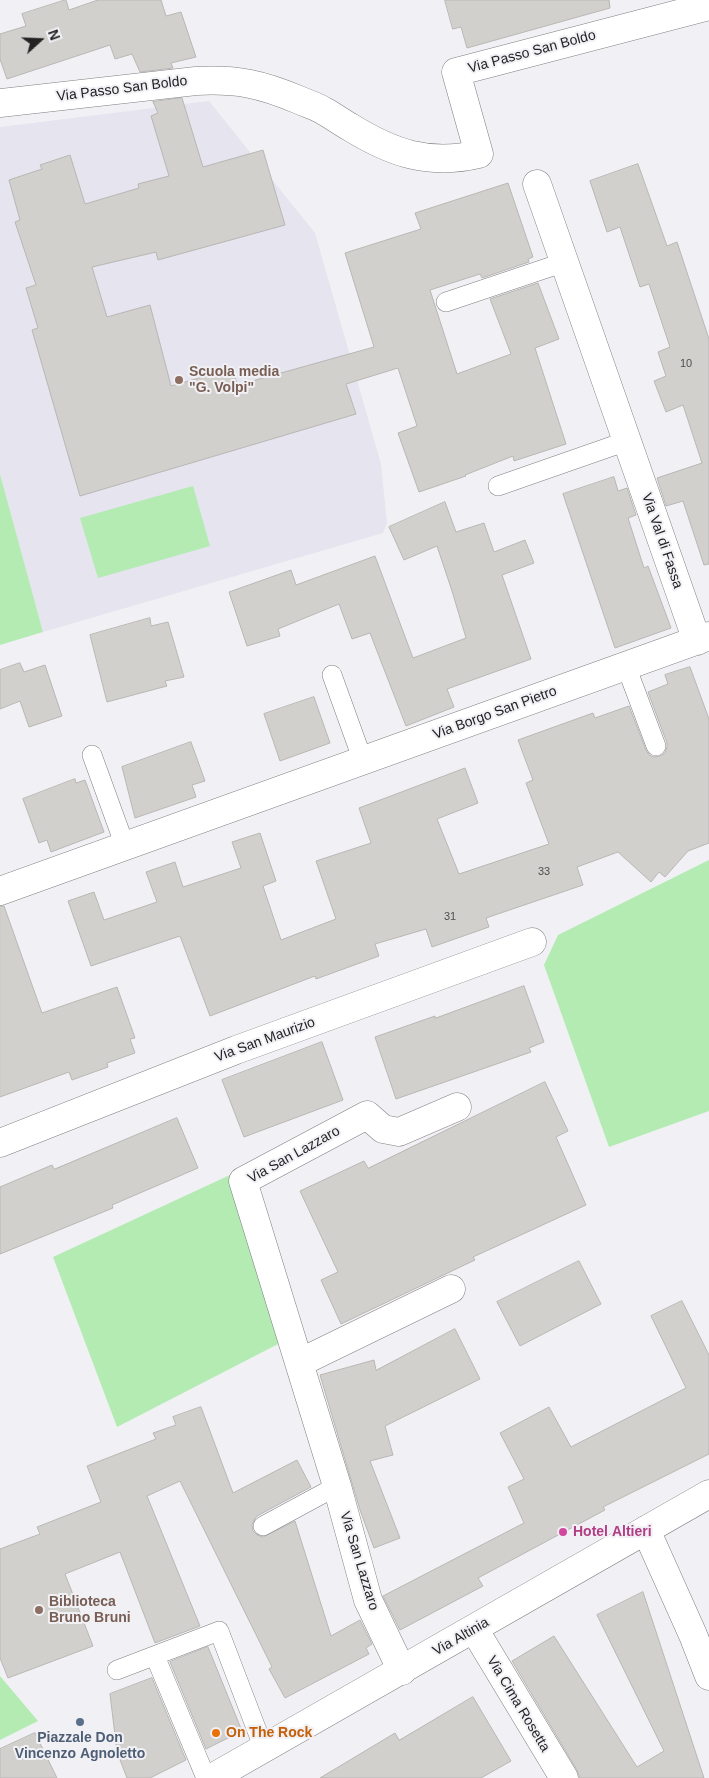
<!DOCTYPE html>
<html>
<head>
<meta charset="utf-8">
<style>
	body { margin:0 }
	#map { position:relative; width:709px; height:1778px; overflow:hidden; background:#f1f1f5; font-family:Helvetica,sans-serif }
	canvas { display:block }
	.north { position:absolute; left:15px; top:15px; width:50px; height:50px; -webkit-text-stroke:4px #f1f1f5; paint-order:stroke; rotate:70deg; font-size:14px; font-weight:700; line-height:20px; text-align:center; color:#232324 }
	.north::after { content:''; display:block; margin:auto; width:18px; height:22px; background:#232324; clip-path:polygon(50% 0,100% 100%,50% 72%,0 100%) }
</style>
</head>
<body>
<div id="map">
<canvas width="709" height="1778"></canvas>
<div class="north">N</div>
</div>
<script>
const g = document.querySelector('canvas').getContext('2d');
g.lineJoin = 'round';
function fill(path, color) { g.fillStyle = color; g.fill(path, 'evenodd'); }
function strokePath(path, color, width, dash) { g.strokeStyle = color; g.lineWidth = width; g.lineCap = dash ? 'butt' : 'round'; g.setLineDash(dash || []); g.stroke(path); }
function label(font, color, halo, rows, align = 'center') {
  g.font = font + ' Helvetica,sans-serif'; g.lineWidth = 4; g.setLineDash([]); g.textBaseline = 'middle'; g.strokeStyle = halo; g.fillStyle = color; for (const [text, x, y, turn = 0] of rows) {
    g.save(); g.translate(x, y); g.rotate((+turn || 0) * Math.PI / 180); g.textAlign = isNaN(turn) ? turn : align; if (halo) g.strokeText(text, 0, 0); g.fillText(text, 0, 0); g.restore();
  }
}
fill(new Path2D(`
	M 209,101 L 315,233 L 381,464 L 387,523 L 383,533 L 43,632 L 0,474 L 0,127 Z`), '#e5e4ef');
fill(new Path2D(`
	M 0,474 L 43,632 L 0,645 Z
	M 193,486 L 210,546 L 98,578 L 80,518 Z
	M 709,860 L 709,1111 L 609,1147 L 544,965 L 558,935 Z
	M 230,1175 L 282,1342 L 117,1427 L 53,1257 Z
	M 0,1676 L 38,1721 L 0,1740 Z`), '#b3ebb3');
const building = new Path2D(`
	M 66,0 L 69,10 L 98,0 L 161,0 L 166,16 L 181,12 L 196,57 L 171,63 L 173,68 L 140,72 L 132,54 L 115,59 L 110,45 L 7,79 L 0,59 L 0,34 L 26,26 L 22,14 Z
	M 445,0 L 609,0 L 610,8 L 467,48 L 461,27 L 453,29 Z
	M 182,98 L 203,167 L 263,150 L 285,225 L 158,260 L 156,252 L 92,267 L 107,317 L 150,305 L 171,386 L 231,369 L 238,385 L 374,347 L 345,253 L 421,229 L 415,213 L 508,183 L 533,257 L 528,259 L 529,262 L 482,278 L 480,274 L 430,290 L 457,374 L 511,354 L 490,299 L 538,283 L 559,339 L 535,348 L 566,444 L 514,461 L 513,456 L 465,475 L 466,476 L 419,492 L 398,433 L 417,426 L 398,368 L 346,384 L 356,414 L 80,496 L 32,330 L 38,328 L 26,288 L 36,285 L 15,222 L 20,220 L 9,180 L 42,169 L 40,165 L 70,155 L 85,204 L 139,188 L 138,184 L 169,176 L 151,116 L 158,113 L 153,102 Z
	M 638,164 L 667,246 L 677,242 L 709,339 L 709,564 L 704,565 L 683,501 L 666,506 L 657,478 L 702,463 L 683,405 L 666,412 L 654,381 L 666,376 L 658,352 L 670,347 L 649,284 L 640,287 L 620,227 L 607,232 L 590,181 Z
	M 614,477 L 618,491 L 627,488 L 636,515 L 628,518 L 644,568 L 648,566 L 671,628 L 615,648 L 563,494 Z
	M 445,502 L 456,532 L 484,523 L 494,552 L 525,540 L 534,563 L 502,575 L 531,659 L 447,689 L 454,707 L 406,726 L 370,633 L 352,639 L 339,604 L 278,629 L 280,636 L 247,646 L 229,592 L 291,570 L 296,585 L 375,556 L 413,658 L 466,638 L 452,591 L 437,546 L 404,560 L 389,527 Z
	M 150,618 L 151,626 L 168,622 L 184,677 L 165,681 L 167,686 L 107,702 L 90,635 Z
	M 20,663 L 24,672 L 45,665 L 62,716 L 29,727 L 20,701 L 0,709 L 0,670 Z
	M 690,667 L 709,719 L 709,843 L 688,851 L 665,877 L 659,872 L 651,882 L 618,852 L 577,867 L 583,885 L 486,918 L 489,927 L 432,947 L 426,929 L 375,944 L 379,956 L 316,979 L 315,976 L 210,1016 L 180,936 L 91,966 L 68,901 L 94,892 L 104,920 L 157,902 L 146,872 L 175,862 L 183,887 L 241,868 L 232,842 L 260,833 L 276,881 L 263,886 L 281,940 L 336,919 L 316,861 L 371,843 L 359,808 L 465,768 L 478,803 L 437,819 L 459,874 L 549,844 L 526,783 L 533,780 L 518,740 L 593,713 L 595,718 L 629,706 L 646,750 L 649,755 L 654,757 L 660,756 L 665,753 L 667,747 L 667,743 L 648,692 L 668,684 L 665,675 Z
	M 314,697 L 330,743 L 280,761 L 264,714 Z
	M 191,742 L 205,781 L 192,785 L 196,797 L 135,818 L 122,767 Z
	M 75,779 L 76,783 L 85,780 L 104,832 L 51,852 L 47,840 L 39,843 L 23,799 Z
	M 0,906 L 4,906 L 42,1013 L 117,987 L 135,1038 L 130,1039 L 135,1053 L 107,1063 L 108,1067 L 72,1080 L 69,1072 L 0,1097 Z
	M 524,986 L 544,1042 L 529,1048 L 531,1052 L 396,1099 L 375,1037 L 435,1016 L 435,1018 Z
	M 322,1042 L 343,1100 L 244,1137 L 222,1080 Z
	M 545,1082 L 568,1131 L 556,1137 L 586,1205 L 473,1257 L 475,1260 L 341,1324 L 321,1280 L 338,1272 L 300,1191 L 364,1161 L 368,1168 Z
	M 177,1118 L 198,1168 L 112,1205 L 113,1208 L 0,1254 L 0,1187 L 52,1165 L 54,1169 Z
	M 579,1261 L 601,1304 L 520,1346 L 497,1302 Z
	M 682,1301 L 709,1355 L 709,1454 L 603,1507 L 605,1510 L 478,1578 L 483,1586 L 400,1630 L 383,1596 L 524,1523 L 508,1487 L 524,1479 L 500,1433 L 549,1407 L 571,1447 L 686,1388 L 651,1316 Z
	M 455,1329 L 480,1379 L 385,1426 L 393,1455 L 370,1461 L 400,1538 L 374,1548 L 360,1510 L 320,1375 L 374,1360 L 376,1370 Z
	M 201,1407 L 233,1493 L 297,1460 L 311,1487 L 257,1516 L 254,1520 L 252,1525 L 253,1531 L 257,1535 L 263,1537 L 295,1521 L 331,1636 L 360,1620 L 372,1644 L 366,1648 L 369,1654 L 285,1698 L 269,1669 L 272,1667 L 180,1481 L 147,1496 L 200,1626 L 155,1643 L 120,1552 L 65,1574 L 93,1646 L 8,1678 L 0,1658 L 0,1549 L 40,1534 L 37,1527 L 101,1502 L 87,1466 L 156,1439 L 153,1433 L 176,1425 L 173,1417 Z
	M 643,1592 L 704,1778 L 580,1778 L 577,1770 L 512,1661 L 554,1636 L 637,1767 L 664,1751 L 597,1615 Z
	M 208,1647 L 242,1731 L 206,1749 L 170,1662 Z
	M 152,1678 L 186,1760 L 150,1778 L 127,1778 L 117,1752 L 110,1694 Z
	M 473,1697 L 511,1761 L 481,1778 L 320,1778 L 395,1733 L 399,1740 Z
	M 35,1733 L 57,1778 L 0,1778 L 0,1749 Z`);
fill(building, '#d2d0cd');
strokePath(building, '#b9b7b4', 1);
const service = new Path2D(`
	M 446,302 L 565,262
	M 498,486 L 627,441
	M 626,666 L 656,746
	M 332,675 L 363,761
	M 92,755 L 125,846
	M 263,1526 L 337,1486
	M 155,1656 L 206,1778
	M 117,1670 L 219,1631 L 264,1749`);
const minor = new Path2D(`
	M 0,103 L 196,81 C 238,79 261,84 299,100 C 308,104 316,106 324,111 C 333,116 341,122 350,127 C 392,153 429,166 479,154 L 456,72 L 709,6
	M 537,184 L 697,641
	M 0,891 L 709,636
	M 0,1143 L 236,1050 L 532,942
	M 299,1363 L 451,1289
	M 646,1530 L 693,1635 L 709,1676
	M 474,1629 L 564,1778
	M 402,1671 L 368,1600 L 337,1486 L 243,1181 L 367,1115 L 383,1129 L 399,1132 L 457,1107`);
const secondary = new Path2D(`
	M 212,1778 L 709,1494`);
strokePath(service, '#7f7f82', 20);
strokePath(minor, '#7f7f82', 29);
strokePath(secondary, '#7f7f82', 29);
strokePath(service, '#fff', 19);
strokePath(minor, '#fff', 28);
strokePath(secondary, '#fff', 28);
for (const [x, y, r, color] of [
	[179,380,5,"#8d6e63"],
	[563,1532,5,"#d1479c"],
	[39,1610,5,"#8d6e63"],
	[80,1722,5,"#5c6f8a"],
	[216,1733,5,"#e8710a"]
]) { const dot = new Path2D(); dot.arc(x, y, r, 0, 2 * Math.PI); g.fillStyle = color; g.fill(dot); strokePath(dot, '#f1f1f5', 2); }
label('11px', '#4f4e4e', null, [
	["10",686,364],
	["33",544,872],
	["31",450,917]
]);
label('14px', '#232324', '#f1f1f5', [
	["Via Passo San Boldo",532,52,-15],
	["Via Passo San Boldo",122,89,-7],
	["Via Val di Fassa",662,541,71],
	["Via Borgo San Pietro",495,713,-20],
	["Via San Maurizio",265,1040,-20],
	["Via San Lazzaro",294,1155,-29],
	["Via San Lazzaro",359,1561,73],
	["Via Altinia",461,1637,-30],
	["Via Cima Rosetta",518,1704,59]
]);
label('bold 14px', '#785e54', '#f1f1f5', [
	["Scuola media",189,372],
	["\"G. Volpi\"",189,388],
	["Biblioteca",49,1602],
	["Bruno Bruni",49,1618]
], 'left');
label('bold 14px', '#b23c85', '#f1f1f5', [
	["Hotel Altieri",573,1532]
], 'left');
label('bold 14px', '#c56008', '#f1f1f5', [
	["On The Rock",226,1733]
], 'left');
label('bold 14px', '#4e5e75', '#f1f1f5', [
	["Piazzale Don",80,1738],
	["Vincenzo Agnoletto",80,1754]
]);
</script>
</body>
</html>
